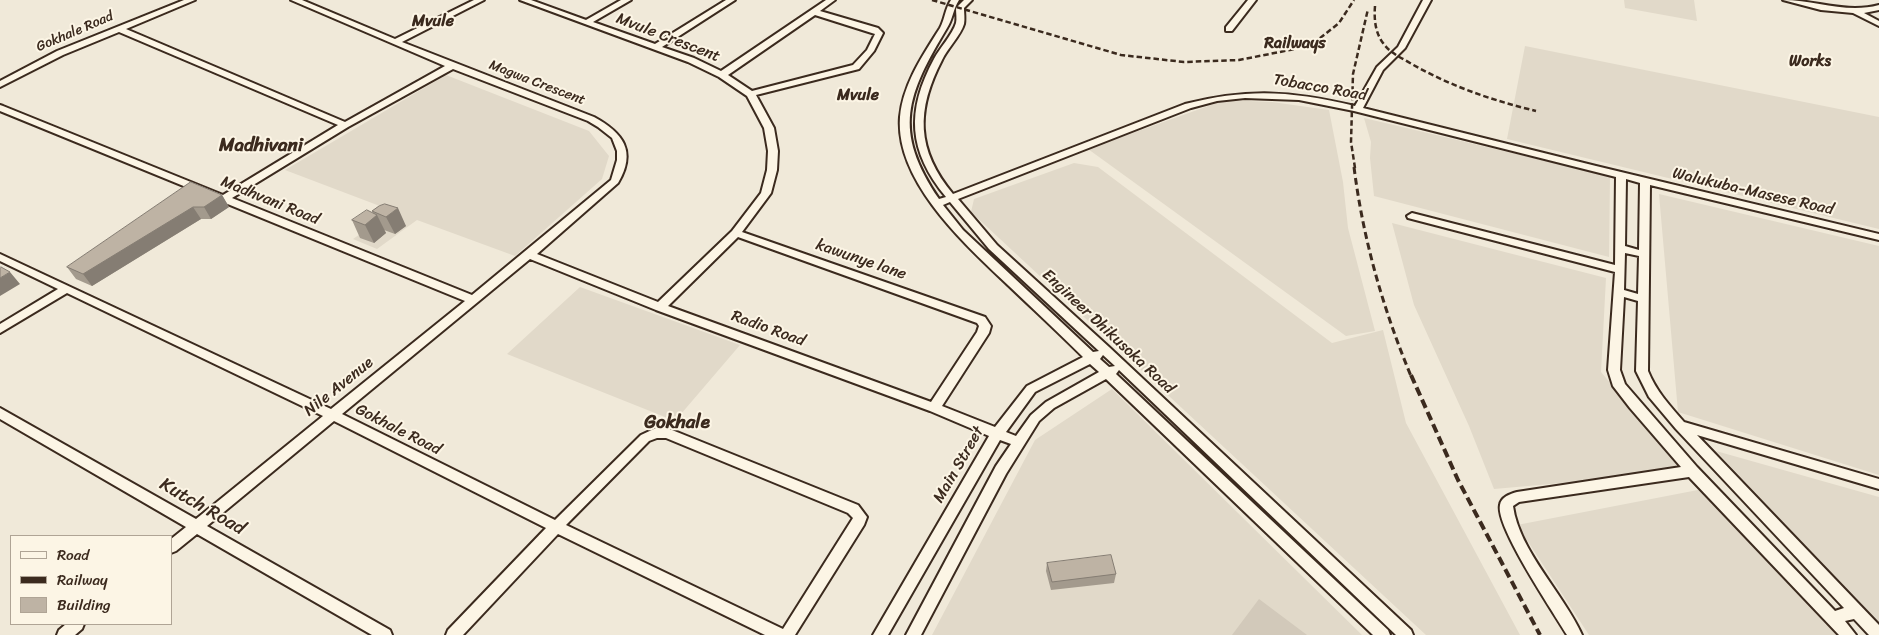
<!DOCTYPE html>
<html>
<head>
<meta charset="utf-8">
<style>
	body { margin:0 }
	#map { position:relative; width:1879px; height:635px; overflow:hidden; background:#f0e9d9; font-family:Sriracha,sans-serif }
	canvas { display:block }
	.legend { position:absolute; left:10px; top:535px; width:162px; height:90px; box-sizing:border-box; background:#fcf5e5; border:1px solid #afa495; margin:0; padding:6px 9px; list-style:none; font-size:15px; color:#3b2a1e }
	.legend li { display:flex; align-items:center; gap:10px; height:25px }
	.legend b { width:25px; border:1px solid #afa495 }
</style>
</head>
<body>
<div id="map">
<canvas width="1879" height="635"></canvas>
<ul class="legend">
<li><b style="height:6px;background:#fcf5e5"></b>Road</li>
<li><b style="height:6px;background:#3b2a1e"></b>Railway</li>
<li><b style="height:14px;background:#beb3a4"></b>Building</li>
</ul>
</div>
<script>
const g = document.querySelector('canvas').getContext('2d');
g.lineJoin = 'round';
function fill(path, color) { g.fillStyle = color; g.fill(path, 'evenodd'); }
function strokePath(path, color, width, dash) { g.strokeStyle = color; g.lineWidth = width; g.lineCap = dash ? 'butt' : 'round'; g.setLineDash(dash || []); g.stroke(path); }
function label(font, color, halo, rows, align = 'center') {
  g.font = font + ' Sriracha,sans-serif'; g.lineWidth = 4; g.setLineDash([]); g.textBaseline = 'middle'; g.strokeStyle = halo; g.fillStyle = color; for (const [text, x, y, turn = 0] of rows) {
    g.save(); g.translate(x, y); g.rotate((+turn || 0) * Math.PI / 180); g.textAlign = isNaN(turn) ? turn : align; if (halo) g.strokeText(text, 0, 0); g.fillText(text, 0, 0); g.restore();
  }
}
fill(new Path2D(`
	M 1624,0 L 1694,0 L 1697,21 L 1625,8 Z
	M 1525,46 L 1879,117 L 1879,229 L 1507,139 Z
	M 446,75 L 589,131 L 609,156 L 602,179 L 515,256 L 417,220 L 377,249 L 353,239 L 393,211 L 285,170 Z
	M 1225,100 L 1272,102 L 1329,110 L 1343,182 L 1348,228 L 1375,331 L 1346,336 L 1088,149 Z
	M 1364,118 L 1610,176 L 1609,257 L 1374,196 L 1370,158 L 1371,142 Z
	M 1074,163 L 1098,167 L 1332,343 L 1383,330 L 1406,423 L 1520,635 L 1426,635 L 971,212 L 974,199 Z
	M 1659,194 L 1879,246 L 1879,475 L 1678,412 Z
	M 1392,223 L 1606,278 L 1601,372 L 1685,472 L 1494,489 L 1469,426 L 1414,305 Z
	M 580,287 L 740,345 L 675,421 L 507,354 Z
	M 1112,389 L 1362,635 L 932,635 L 1035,440 Z
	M 1716,451 L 1879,497 L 1879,624 Z
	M 1703,489 L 1839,635 L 1589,635 L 1517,525 Z`), '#e1d9c9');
fill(new Path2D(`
	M 1259,599 L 1307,635 L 1232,635 Z`), '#d2c9ba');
const minor = new Path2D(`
	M 184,0 L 195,0 L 126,29 L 345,122 L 445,66 L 291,0 L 302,0 L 395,39 L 474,0 L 484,0 L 402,42 L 594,117 C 623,133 637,151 618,183 L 537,254 L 658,302 L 732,231 L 761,193 L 767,170 L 768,151 L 764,128 L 747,96 L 719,77 L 688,62 L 520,0 L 531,0 L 586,20 L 621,0 L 631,0 L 593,22 L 655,44 L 726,0 L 735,0 L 662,47 L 694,58 L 721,71 L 826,0 L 835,0 L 820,11 L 878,28 L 883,33 L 874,51 L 859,69 L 756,95 L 774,128 L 778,151 L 777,170 L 771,193 L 742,232 L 985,317 L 991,326 L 989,333 L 942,406 L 995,427 L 1027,386 L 1083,357 C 1059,333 1034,310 1009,286 C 966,245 895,182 900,117 C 903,84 923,55 940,28 C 945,19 945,9 951,0 L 959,0 C 953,9 953,19 947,28 C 907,95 892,130 939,199 L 946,197 C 908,151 906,111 934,59 C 939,49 953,34 956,23 C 957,19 956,13 956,8 L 964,0 L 972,0 L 964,8 C 964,13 965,19 964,24 C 961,35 947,49 942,60 C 916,110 916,150 953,194 L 1185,104 C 1249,88 1291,91 1355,106 L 1377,67 L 1398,47 L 1423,0 L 1431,0 L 1405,48 L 1383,70 L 1363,108 L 1596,166 L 1879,234 L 1879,240 L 1650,185 L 1648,371 C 1656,391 1670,406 1684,422 L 1879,479 L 1879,489 L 1697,435 L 1879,625 L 1879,635 L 1869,635 L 1854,619 L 1845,621 L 1856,635 L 1839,635 L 1689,477 L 1519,502 L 1513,506 C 1519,551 1564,594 1582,635 L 1567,635 C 1554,613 1495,526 1500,505 C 1501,497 1510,494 1517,492 L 1681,467 L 1630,408 L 1613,386 L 1608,370 L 1615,272 L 1408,218 L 1407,216 L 1412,213 L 1615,265 L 1616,177 L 1354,111 L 1299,100 L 1245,98 L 1217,101 L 1191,108 L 958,199 L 997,245 L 1109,347 L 1411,630 L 1413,635 L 1396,635 L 1119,370 L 1116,374 L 1388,630 L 1390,635 L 1373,635 L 1106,379 L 1054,408 L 1039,421 L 1006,474 L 921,635 L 906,635 L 996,466 L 1011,444 L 1000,440 L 888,635 L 873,635 L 989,436 L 930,411 L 656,310 L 530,259 L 342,414 L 555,520 L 641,435 L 656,428 L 667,428 L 858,505 L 867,517 L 864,525 L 795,635 L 765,635 L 558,534 L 463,635 L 446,635 L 448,630 L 546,528 L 334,421 L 207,526 L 390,630 L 392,635 L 372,635 L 197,534 L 176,551 L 171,553 L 171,539 L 186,527 L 0,419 L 0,408 L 196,519 L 323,416 L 67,293 L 0,333 L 0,324 L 58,289 L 0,261 L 0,254 L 331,409 L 465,301 L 0,111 L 0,105 L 3,106 L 223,195 L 338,125 L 119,32 L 63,55 L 0,87 L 0,81 L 57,51 ZM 815,15 L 875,34 L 867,50 L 853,65 L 752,91 L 728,75 ZM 453,69 L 588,121 L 598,127 L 612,138 L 617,151 L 617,160 L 611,180 L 472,295 L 232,198 L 348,127 ZM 1626,179 L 1640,183 L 1639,250 L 1625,246 ZM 950,202 L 989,249 L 1099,351 L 1093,352 L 963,230 L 943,205 ZM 738,237 L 977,323 L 979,326 L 977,332 L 931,402 L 668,306 ZM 1625,253 L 1639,256 L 1638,294 L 1624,290 ZM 1624,297 L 1638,301 L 1636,371 L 1649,397 L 1676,429 L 1844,608 L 1835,611 L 1697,467 L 1625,384 L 1620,370 ZM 1103,355 L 1115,366 L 1109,367 L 1100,359 ZM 1090,364 L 1099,372 L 1046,402 L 1031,415 L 1016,436 L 1006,432 L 1035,392 ZM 657,438 L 666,438 L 848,513 L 853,518 L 783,629 L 566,525 L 649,441 Z
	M 1248,0 L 1256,0 L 1232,31 L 1226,31 L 1226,27 Z
	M 1783,0 C 1816,0 1846,14 1879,5 L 1879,10 L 1864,13 L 1879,21 L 1879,26 L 1853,13 L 1821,10 Z
	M 66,624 L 84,624 L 82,629 L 75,635 L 57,635 L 59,630 Z`);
strokePath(minor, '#3b2a1e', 4);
fill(minor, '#fcf5e5');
strokePath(new Path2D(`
	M 932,0 L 1121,55 L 1184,62 L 1239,60 L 1295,49 L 1319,39 L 1339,23 L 1354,0
	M 1375,6 C 1374,19 1375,32 1383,43 C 1390,53 1400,57 1410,63 C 1450,86 1491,100 1536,111
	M 1355,168 L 1351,142 L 1353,74 L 1368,9`), '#3b2a1e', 2.5, [5.5, 3]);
strokePath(new Path2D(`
	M 1354,167 C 1363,239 1383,309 1411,376`), '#3b2a1e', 3, [7, 4]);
strokePath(new Path2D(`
	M 1411,375 L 1458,480 L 1540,635`), '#3b2a1e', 4, [9, 4.5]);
fill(new Path2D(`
	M 191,182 L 222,195 L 229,207 L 211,219 L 201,219 L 92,286 L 76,279 L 67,267 Z
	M 379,206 L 406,226 L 395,234 L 384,230 L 386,233 L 374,243 L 360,238 L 352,220 L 373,213 L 372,211 Z
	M 1047,563 L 1116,574 L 1114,583 L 1051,590 L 1046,571 Z`), '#a39a8d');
fill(new Path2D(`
	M 222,195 L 229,207 L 211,219 L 204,207 Z
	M 193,207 L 201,219 L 92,286 L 83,274 Z
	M 398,208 L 406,226 L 395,234 L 386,217 Z
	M 377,215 L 386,233 L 374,243 L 365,225 Z
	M 10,272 L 20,284 L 0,296 L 0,278 Z`), '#857d73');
const building = new Path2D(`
	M 191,182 L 222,195 L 204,207 L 193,207 L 83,274 L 67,267 Z
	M 385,204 L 398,208 L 386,217 L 372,211 L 379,206 Z
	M 367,210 L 377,215 L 365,225 L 352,220 Z
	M 1,267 L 10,272 L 0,278 L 0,268 Z
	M 1111,555 L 1116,574 L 1052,582 L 1047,563 Z`);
fill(building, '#beb3a4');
strokePath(building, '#857d73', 1);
label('14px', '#3b2a1e', '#fcf5e5', [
	["Gokhale Road",75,32,-23],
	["Magwa Crescent",537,83,21]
]);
label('bold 16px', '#3b2a1e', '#fcf5e5', [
	["Mvule",433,22],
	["Railways",1295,44],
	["Works",1810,62],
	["Mvule",858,96]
]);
label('16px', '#3b2a1e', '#fcf5e5', [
	["Mvule Crescent",668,38,21],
	["Tobacco Road",1320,88,10],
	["Walukuba-Masese Road",1753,192,13],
	["Madhvani Road",270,201,22],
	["kawunye lane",861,260,19],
	["Radio Road",768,329,20],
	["Engineer Dhikusoka Road",1108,332,43],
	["Nile Avenue",339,387,-39],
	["Gokhale Road",398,430,27],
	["Main Street",959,465,-60]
]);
label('bold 19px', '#3b2a1e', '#fcf5e5', [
	["Madhivani",261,146],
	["Gokhale",677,423]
]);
label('19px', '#3b2a1e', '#fcf5e5', [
	["Kutch Road",202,507,30]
]);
</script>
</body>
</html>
